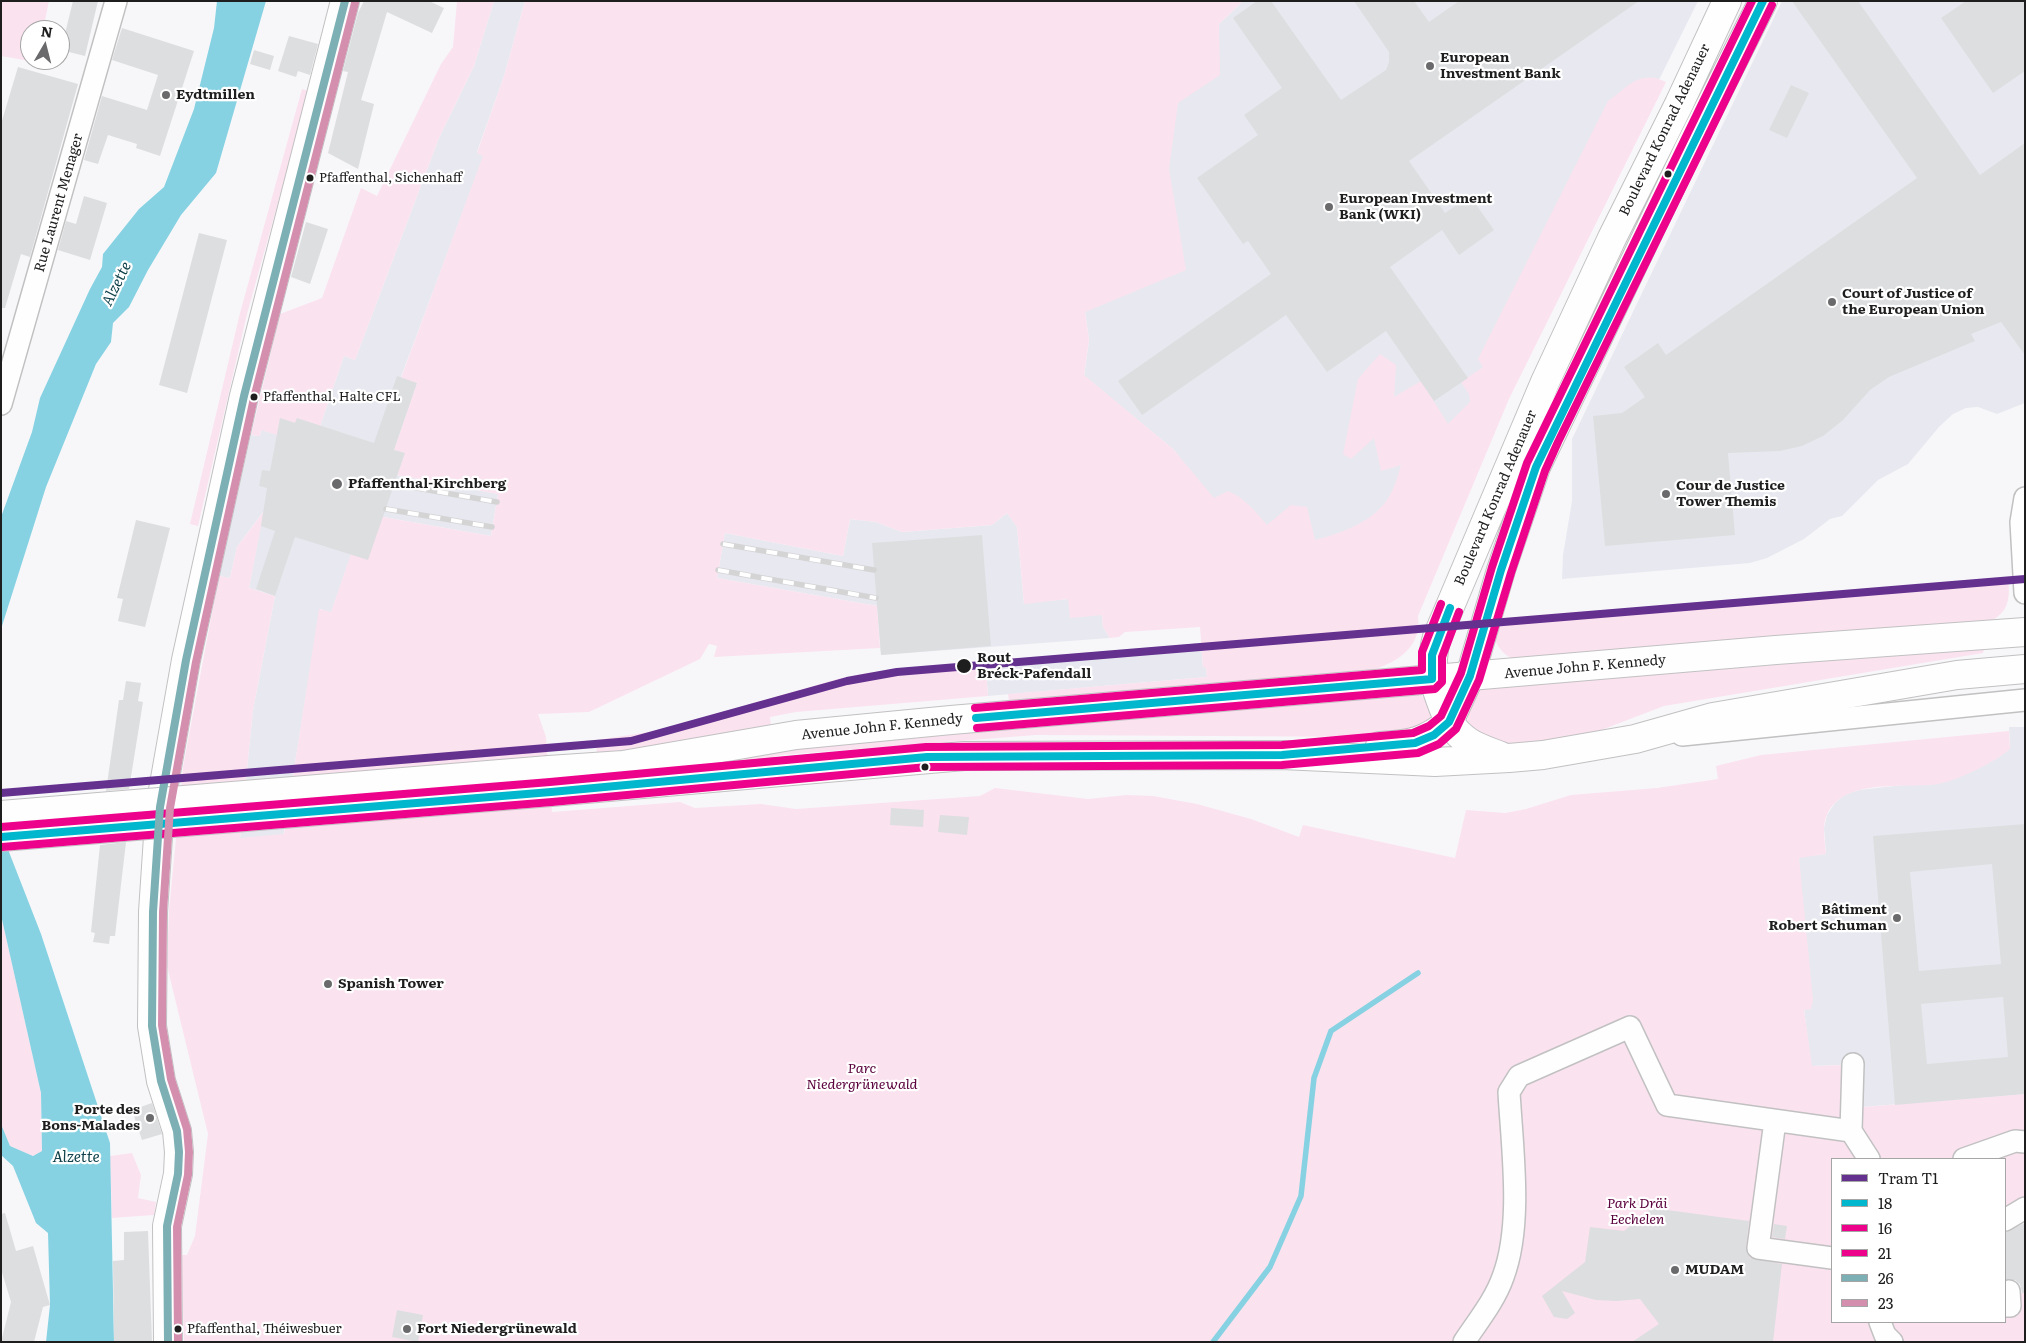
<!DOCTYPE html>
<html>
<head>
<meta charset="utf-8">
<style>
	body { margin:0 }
	#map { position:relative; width:2026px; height:1343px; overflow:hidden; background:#f7f7fa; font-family:Literata,serif }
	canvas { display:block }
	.frame { position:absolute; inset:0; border:2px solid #1e1e1f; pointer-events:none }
	.legend { position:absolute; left:1831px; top:1158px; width:175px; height:165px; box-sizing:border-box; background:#fff; border:1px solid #a5a5a5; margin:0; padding:6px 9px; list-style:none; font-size:15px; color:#1e1e1f }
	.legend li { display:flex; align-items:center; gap:10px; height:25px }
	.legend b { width:25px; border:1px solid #a5a5a5 }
	.north { position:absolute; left:20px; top:20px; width:50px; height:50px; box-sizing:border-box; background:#fff; border:1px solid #a5a5a5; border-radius:50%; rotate:8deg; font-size:14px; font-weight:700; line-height:20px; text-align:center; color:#1e1e1f }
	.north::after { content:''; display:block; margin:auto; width:18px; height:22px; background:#6a6a6c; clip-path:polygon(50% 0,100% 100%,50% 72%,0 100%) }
</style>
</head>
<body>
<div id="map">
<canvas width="2026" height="1343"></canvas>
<div class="frame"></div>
<ul class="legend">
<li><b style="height:6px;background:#64318f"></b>Tram T1</li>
<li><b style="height:6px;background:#00b7ce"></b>18</li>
<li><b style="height:6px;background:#ed028c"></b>16</li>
<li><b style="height:6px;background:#ed028c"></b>21</li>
<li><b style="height:6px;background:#7cb0b5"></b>26</li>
<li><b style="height:6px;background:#d48faf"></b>23</li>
</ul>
<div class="north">N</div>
</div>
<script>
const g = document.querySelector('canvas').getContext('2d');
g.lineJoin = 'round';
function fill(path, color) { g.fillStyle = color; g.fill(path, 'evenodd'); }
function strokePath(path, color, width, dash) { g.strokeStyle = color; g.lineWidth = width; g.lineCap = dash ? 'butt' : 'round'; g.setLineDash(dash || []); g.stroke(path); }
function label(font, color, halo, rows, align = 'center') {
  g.font = font + ' Literata,serif'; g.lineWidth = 4.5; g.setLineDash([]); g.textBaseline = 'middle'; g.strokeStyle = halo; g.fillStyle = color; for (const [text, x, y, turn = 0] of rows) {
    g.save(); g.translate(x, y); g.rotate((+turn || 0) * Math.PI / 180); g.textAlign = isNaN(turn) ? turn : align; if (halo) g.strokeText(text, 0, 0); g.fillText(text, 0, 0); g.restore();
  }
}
fill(new Path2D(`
	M 494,1 L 525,1 L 504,76 L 477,152 L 484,155 L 401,377 L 417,383 L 394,449 L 405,453 L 397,475 L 498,494 L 491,536 L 383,517 L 368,560 L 351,555 L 331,613 L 320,609 L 281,850 L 240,838 L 253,710 L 275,596 L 249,588 L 263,512 L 237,547 L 230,578 L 219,576 L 251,435 L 260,436 L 261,430 L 280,418 L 297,418 L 320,426 L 344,356 L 355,360 L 439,138 L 474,66 Z
	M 1243,1 L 1698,1 L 1511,379 L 1391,537 L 1249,548 L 1173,449 L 1084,376 L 1089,340 L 1085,312 L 1075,99 L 1219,24 Z
	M 1782,1 L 2025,1 L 2025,403 L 1997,414 L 1978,407 L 1966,408 L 1953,414 L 1939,427 L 1908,464 L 1878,480 L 1842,516 L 1830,519 L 1804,539 L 1767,558 L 1750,563 L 1562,579 L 1563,555 L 1572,501 L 1572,439 Z
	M 1007,513 L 1017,526 L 1024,603 L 1068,599 L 1102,615 L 1103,627 L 1110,638 L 881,655 L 877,606 L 717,578 L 725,533 L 843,556 L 850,519 L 876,522 L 902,532 L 992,525 Z
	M 1201,643 L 1203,667 L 1206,667 L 1207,677 L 988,696 L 985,661 Z
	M 2009,727 L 2025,727 L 2025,1094 L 1862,1107 L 1846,1065 L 1811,1066 L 1804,1009 L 1799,857 L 1826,854 L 1824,828 L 1827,815 L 1835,803 L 1844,795 L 1859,790 L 1912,784 L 1925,785 L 2010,748 Z`), '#e8e9f0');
fill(new Path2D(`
	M 1,1 L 49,1 L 43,30 L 30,30 L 30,60 L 36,60 L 36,62 L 1,56 Z
	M 457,1 L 494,1 L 474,66 L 439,138 L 355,360 L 344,356 L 320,426 L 297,418 L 295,423 L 280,418 L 277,435 L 261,430 L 260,436 L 251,435 L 280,314 L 322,298 L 361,188 L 377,196 L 441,64 L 453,47 Z
	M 525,1 L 1243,1 L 1219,24 L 1220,75 L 1178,103 L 1169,169 L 1186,270 L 1085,312 L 1089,340 L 1084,375 L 1173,449 L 1214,498 L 1228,491 C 1245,498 1255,511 1267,525 L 1291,505 L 1307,507 L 1315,540 C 1342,533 1375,522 1390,495 C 1395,486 1398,475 1401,465 L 1381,471 L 1374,438 L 1351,459 L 1343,454 L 1358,379 L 1380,354 L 1396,365 L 1394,397 L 1421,381 L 1448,424 L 1470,402 L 1469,394 L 1461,382 L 1483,367 L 1478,359 L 1608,101 C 1629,86 1640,69 1666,82 L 1509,399 L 1418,616 C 1423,649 1392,666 1364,672 L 1009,701 L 1008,694 L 1207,677 L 1206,668 L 1203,667 L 1200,627 L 1125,632 L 1119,637 L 1110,638 L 1103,627 L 1102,615 L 1070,618 L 1068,599 L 1024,604 L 1017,527 L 1007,513 L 992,525 L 902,532 L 876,522 L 850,519 L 843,556 L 725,533 L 717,578 L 877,606 L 880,648 L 714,657 L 717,646 L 709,644 L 700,659 L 589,712 L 538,714 L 546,737 L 552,812 L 680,802 L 695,808 L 761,804 L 796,809 L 980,796 L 995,788 L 1088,799 L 1127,795 L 1153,796 L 1197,804 L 1251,819 L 1299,837 L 1303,825 L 1455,858 L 1466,810 L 1505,813 L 1526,809 L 1571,795 L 1657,788 L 1718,779 L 1716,766 L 1761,755 L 2009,731 L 2010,749 C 1995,762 1959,780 1938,784 C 1903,789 1829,775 1824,828 C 1824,836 1825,846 1826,854 L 1799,858 L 1813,1000 L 1811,1009 L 1804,1010 L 1812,1066 L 1846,1065 L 1863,1107 L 2025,1094 L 2025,1212 L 2005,1224 L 2005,1159 L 1832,1159 L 1832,1322 L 2005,1322 L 2005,1291 L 2025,1293 L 2025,1342 L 184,1342 L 181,1255 L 187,1255 L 195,1236 L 208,1134 L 167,966 L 169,910 L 183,767 L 219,576 L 230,578 L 237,547 L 264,511 L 249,588 L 275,596 L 253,710 L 240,838 L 284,834 L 319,609 L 331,612 L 351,554 L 383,517 L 491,536 L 498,494 L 397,475 L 405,453 L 394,450 L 417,383 L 401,378 L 483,156 L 477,153 L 504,76 Z
	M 302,89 L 309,91 L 247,314 L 198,526 L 190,524 L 240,313 Z
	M 2008,577 C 2010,597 2010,612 1989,622 L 1513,659 C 1503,654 1498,648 1494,637 L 1498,636 L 1497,619 Z
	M 1981,648 L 1984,650 L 1983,653 L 1664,706 L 1583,737 L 1517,746 L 1494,744 L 1466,725 L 1475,692 L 1480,689 Z
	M 985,661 L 988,696 L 796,712 L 770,717 L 771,726 L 597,758 L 596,740 L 656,731 L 841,678 L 867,673 Z
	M 1412,694 C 1421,695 1428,697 1431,706 C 1438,729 1394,733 1379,737 L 1036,735 L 781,755 L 733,767 L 679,763 L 752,750 Z
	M 1,915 L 41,1093 L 42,1151 L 33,1156 L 10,1146 L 1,1124 Z
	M 132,1153 L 141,1175 L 138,1198 L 156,1202 L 154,1215 L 112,1218 L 110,1156 Z`), '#fbe2ef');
fill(new Path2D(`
	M 217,1 L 266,1 L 216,173 L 181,215 L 148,270 L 129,307 L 113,323 L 111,342 L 96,364 L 46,487 L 1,629 L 1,517 L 32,432 L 40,398 L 90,289 L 102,267 L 103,254 L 139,209 L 164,187 L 194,109 L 214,28 Z
	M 1,813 L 9,852 L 41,934 L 110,1143 L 114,1342 L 46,1342 L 50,1305 L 48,1233 L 36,1223 L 13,1166 L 1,1155 L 1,1124 L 10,1146 L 33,1156 L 42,1151 L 41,1093 L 1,915 Z`), '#86d2e2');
strokePath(new Path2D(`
	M 1213,1342 L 1270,1267 L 1301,1196 L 1314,1078 L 1331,1031 L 1418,973`), '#86d2e2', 5.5);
fill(new Path2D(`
	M 73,1 L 98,1 L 85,56 L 61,50 Z
	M 364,1 L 429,1 L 444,8 L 432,33 L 387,12 L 361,100 L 374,104 L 358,169 L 328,153 L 348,72 L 343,71 L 358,13 Z
	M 1257,1 L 1271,1 L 1341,100 L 1386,70 L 1389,62 L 1389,52 L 1354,1 L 1414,1 L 1429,22 L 1459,1 L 1639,1 L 1409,161 L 1445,213 L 1470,196 L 1494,230 L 1459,255 L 1442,230 L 1390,267 L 1468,378 L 1434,401 L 1386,331 L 1327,372 L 1286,315 L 1142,415 L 1118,381 L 1271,274 L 1248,241 L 1243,244 L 1197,178 L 1258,135 L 1244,115 L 1282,88 L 1233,18 Z
	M 1792,1 L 1858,1 L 1980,175 L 2025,143 L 2025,355 L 2001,322 L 1971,334 L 1975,341 L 1889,377 L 1870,390 L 1843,420 L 1823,436 L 1802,446 L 1780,451 L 1728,453 L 1735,535 L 1605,546 L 1593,416 L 1622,413 L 1645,397 L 1624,367 L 1658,343 L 1666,355 L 1917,178 Z
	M 1966,1 L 2025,1 L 2025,71 L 1993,93 L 1941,18 Z
	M 122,28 L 194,51 L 160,156 L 136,148 L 137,144 L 108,135 L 98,164 L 84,160 L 102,96 L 147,110 L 158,75 L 112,60 Z
	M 289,36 L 318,44 L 310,75 L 298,71 L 296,77 L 278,71 Z
	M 254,50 L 274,56 L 270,70 L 250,64 Z
	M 18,67 L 78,84 L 30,257 L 21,254 L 5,308 L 1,308 L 1,124 Z
	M 1791,85 L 1809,93 L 1787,138 L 1769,130 Z
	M 84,196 L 107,203 L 90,260 L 58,250 L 66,221 L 76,224 Z
	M 306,222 L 328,229 L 310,284 L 291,277 Z
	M 199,233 L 227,240 L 187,393 L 159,385 Z
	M 397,376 L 417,383 L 394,450 L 405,453 L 368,560 L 295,537 L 275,596 L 256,589 L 275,531 L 261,526 L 267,488 L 259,486 L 262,470 L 270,471 L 280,418 L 295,423 L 297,418 L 374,443 Z
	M 136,520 L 170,528 L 145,627 L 118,621 L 123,599 L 117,598 Z
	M 982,535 L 991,646 L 881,655 L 872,543 Z
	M 126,681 L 141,683 L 138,701 L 143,702 L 129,789 L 106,791 L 119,700 L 123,700 Z
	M 891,808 L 924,810 L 923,827 L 890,825 Z
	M 940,815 L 969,817 L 967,835 L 938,832 Z
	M 2025,824 L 2025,1094 L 1895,1105 L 1873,836 ZM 1992,864 L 2001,964 L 1919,971 L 1910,872 ZM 2003,997 L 2008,1057 L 1927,1064 L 1921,1004 Z
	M 126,842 L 115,936 L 110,936 L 109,944 L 93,942 L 95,933 L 91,932 L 100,845 Z
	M 152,1103 L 162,1134 L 142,1140 L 132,1110 Z
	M 1652,1208 L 1749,1221 L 1746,1247 L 1750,1258 L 1782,1264 L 1773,1342 L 1632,1342 L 1659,1324 L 1640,1299 L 1617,1301 L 1596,1300 L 1562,1291 L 1575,1313 L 1567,1319 L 1554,1317 L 1542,1296 L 1585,1262 L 1590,1227 L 1624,1231 Z
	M 5,1213 L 16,1251 L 33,1246 L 50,1305 L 43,1307 L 34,1342 L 1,1342 L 11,1302 L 1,1269 L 1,1214 Z
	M 2025,1223 L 2025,1293 L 2022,1293 L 2020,1284 L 2015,1280 L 2005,1280 L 2005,1232 Z
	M 1774,1224 L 1787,1226 L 1785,1239 L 1772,1237 Z
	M 148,1231 L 152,1342 L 114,1342 L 113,1261 L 124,1260 L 124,1232 Z
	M 397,1310 L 423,1315 L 418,1342 L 392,1337 Z`), '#dddee0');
const street = new Path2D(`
	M 1,404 L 116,1
	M 2025,498 L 2021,522 L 2025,593
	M 1682,735 L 2025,700
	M 1775,1121 L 1758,1248 L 1832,1258
	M 1851,1131 L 1853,1064
	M 1964,1159 L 2015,1141 L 2025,1142
	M 2005,1220 L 2025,1208
	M 2005,1306 L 2010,1306 L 2009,1291
	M 1880,1322 L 1885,1335 L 1892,1342
	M 1464,1342 C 1478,1321 1495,1300 1503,1277 C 1523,1224 1512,1148 1509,1092 L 1519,1076 L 1630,1027 L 1667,1105 L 1851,1131 L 1869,1159`);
const secondary = new Path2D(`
	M 1449,722 C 1436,690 1427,672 1437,637 L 1545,382 L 1612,238 L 1679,104 L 1727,1
	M 1449,722 L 1470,676 L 1501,570 L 1536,467 L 1690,146 L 1763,1
	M 168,1342 L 167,1226 L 178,1174 L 179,1152 L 177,1131 L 161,1081 L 152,1026 L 153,912 L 160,807 L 186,660 L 244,396 L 345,1`);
const primary = new Path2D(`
	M 1380,746 C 1411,744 1425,742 1449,722 C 1464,744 1478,747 1501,756
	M 549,770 L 623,765 L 796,735 L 951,720 L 1776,650 L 2025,632
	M 551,792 L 964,756 L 1282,755 L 1435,762 L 1509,758 L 1543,755 L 1635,739 L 1713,717 L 1957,675 L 2025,669`);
strokePath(street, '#c1c1c2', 24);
strokePath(secondary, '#c1c1c2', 30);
strokePath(primary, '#c1c1c2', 30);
strokePath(street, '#fefefe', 21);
strokePath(secondary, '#fefefe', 28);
strokePath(primary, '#fefefe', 28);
const rail = new Path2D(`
	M 394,484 L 497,502
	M 386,509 L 492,527
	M 723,544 L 874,570
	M 718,570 L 876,598`);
strokePath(rail, '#d4d4d5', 5.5);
strokePath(rail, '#fff', 4, [11]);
const primaryBridge = new Path2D(`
	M 1,815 L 549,770
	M 1,837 L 551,792`);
strokePath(primaryBridge, '#c1c1c2', 30, []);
strokePath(primaryBridge, '#fefefe', 28);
strokePath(new Path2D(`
	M 976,718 L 1432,679 L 1432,655 L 1450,608
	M 1,837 L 551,792 L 927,757 L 1282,755 L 1415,743 L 1434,735 L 1449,722 L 1470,676 L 1501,570 L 1536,467 L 1763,1`), '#00b7ce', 8);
strokePath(new Path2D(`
	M 977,728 L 1435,689 L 1442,682 L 1442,657 L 1459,612
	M 2,847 L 552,802 L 927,767 L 1282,765 L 1418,753 L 1439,744 L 1456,729 L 1479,680 L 1511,573 L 1545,471 L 1558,442 L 1772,5`), '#ed028c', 8);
strokePath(new Path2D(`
	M 975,708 L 1422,670 L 1422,652 L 1441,604
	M 1,827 L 550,782 L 926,747 L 1282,745 L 1413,733 L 1429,726 L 1441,716 L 1461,673 L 1492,567 L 1527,463 L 1752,1`), '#ed028c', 8);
strokePath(new Path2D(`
	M 168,1342 L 167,1226 L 178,1174 L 179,1152 L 177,1131 L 161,1081 L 152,1026 L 153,912 L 160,807 L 186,660 L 244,396 L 345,1`), '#7cb0b5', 8);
strokePath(new Path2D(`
	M 178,1342 L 177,1227 L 188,1175 L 189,1152 L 187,1129 L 171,1079 L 162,1025 L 163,912 L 170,808 L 196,662 L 254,398 L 355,3`), '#d48faf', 8);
strokePath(new Path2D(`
	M 1,793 L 631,741 L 847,681 L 897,672 L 2025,579`), '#64318f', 8);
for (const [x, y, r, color] of [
	[1430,66,5,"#6a6a6c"],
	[166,95,5,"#6a6a6c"],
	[1668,174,4.5,"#1e1e1f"],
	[310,178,4.5,"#1e1e1f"],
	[1329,207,5,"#6a6a6c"],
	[1832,302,5,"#6a6a6c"],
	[254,397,4.5,"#1e1e1f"],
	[337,484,6,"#6a6a6c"],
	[1666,494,5,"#6a6a6c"],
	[964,666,8,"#1e1e1f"],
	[925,767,4.5,"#1e1e1f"],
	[1897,918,5,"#6a6a6c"],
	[328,984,5,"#6a6a6c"],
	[150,1118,5,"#6a6a6c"],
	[1675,1270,5,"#6a6a6c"],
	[178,1329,4.5,"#1e1e1f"],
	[407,1329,5,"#6a6a6c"]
]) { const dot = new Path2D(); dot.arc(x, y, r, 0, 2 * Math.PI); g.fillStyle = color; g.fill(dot); strokePath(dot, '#fff', 2); }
label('13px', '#1e1e1f', '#fff', [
	["Pfaffenthal, Sichenhaff",319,178],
	["Pfaffenthal, Halte CFL",263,397],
	["Pfaffenthal, Théiwesbuer",187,1329]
], 'left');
label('bold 14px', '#1e1e1f', '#fff', [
	["European",1440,58],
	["Investment Bank",1440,74],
	["Eydtmillen",176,95],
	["European Investment",1339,199],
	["Bank (WKI)",1339,215],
	["Court of Justice of",1842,294],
	["the European Union",1842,310],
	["Pfaffenthal-Kirchberg",348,484],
	["Cour de Justice",1676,486],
	["Tower Themis",1676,502],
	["Bâtiment",1887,910,"right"],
	["Robert Schuman",1887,926,"right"],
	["Spanish Tower",338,984],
	["Porte des",140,1110,"right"],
	["Bons-Malades",140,1126,"right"],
	["MUDAM",1685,1270],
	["Fort Niedergrünewald",417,1329]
], 'left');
label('14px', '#1e1e1f', '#fff', [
	["Boulevard Konrad Adenauer",1665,130,-64],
	["Rue Laurent Menager",59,203,-74],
	["Boulevard Konrad Adenauer",1496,498,-67],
	["Avenue John F. Kennedy",1585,667,-5],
	["Avenue John F. Kennedy",882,727,-6]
]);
label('bold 14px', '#1e1e1f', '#fff', [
	["Rout",977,658],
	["Bréck-Pafendall",977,674]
], 'left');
label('italic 14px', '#5a003c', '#fff', [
	["Parc",862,1069],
	["Niedergrünewald",862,1085],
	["Park Dräi",1637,1204],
	["Eechelen",1637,1220]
]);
label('italic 15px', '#0f414a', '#fff', [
	["Alzette",117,284,-64],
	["Alzette",76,1158]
]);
</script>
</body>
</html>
